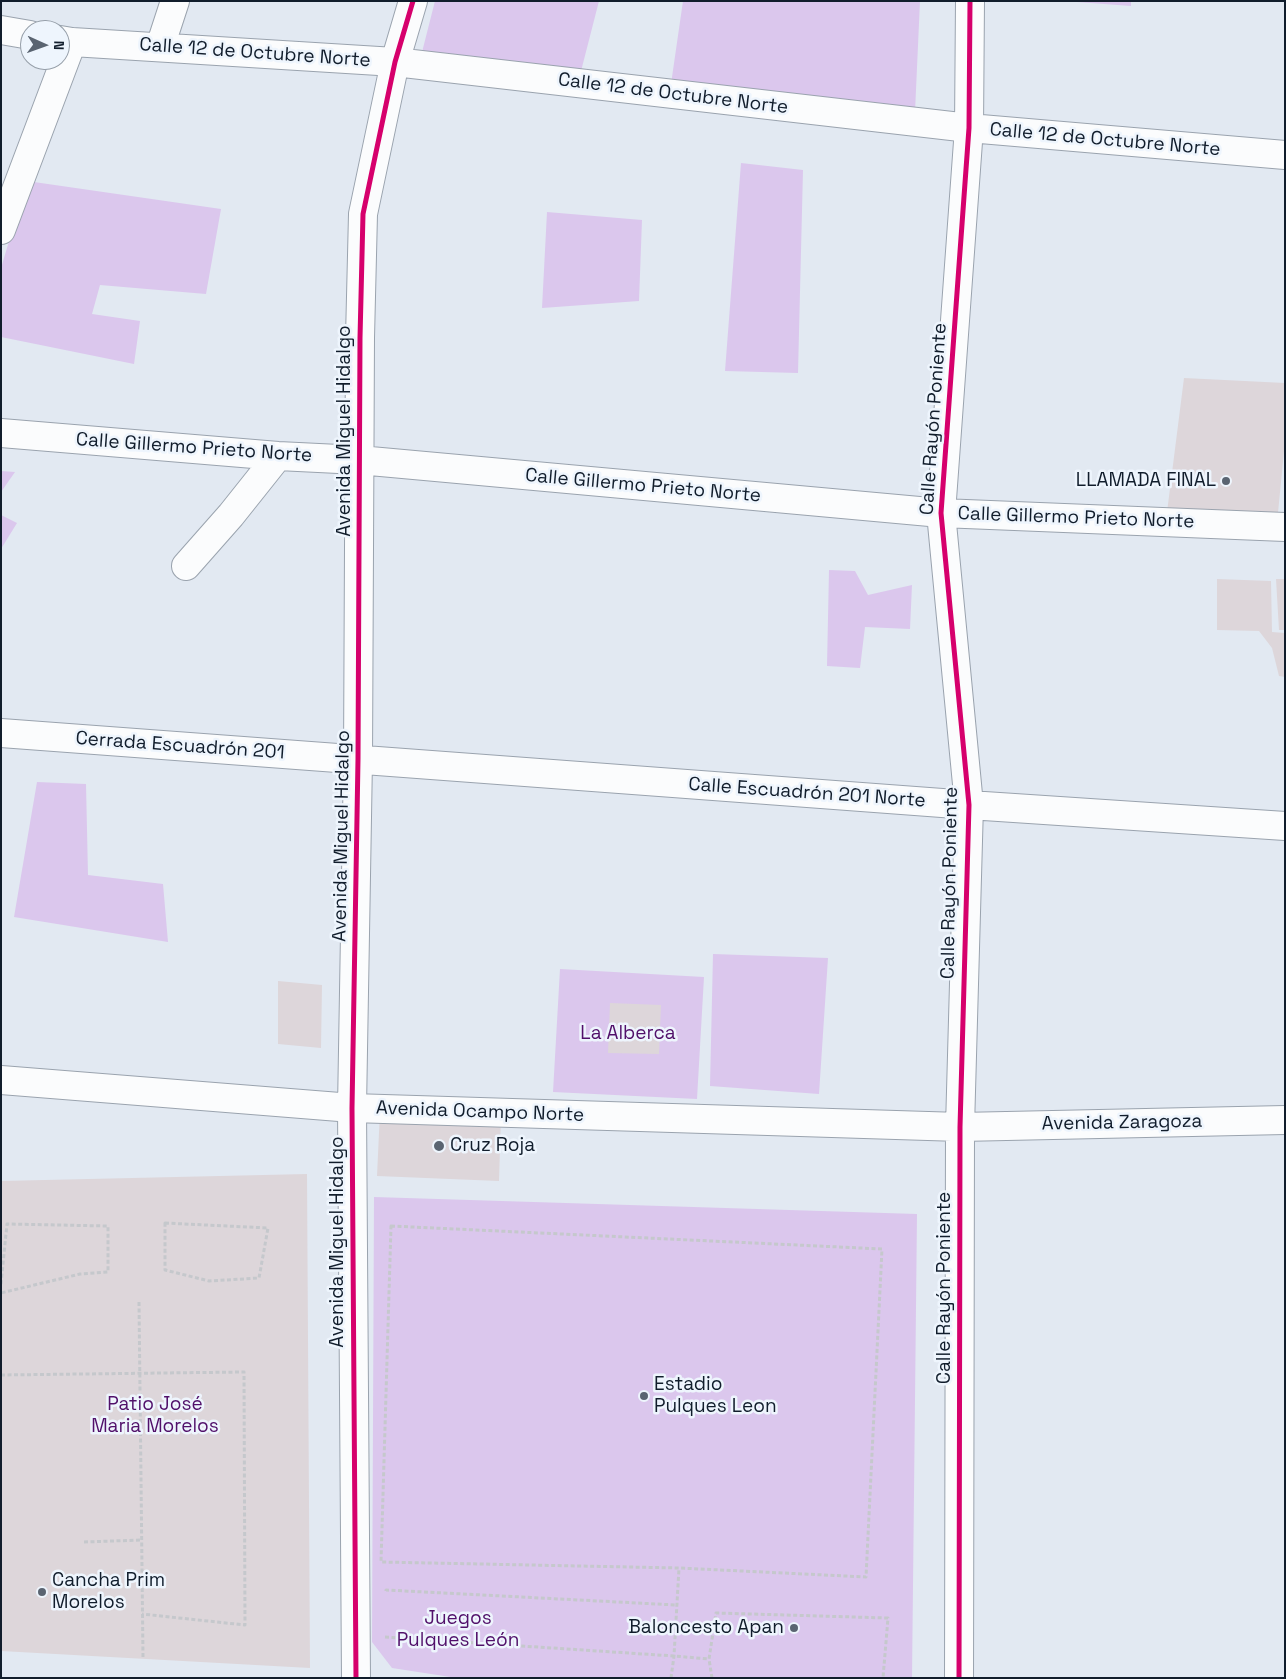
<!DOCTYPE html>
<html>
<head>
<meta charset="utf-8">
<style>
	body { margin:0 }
	#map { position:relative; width:1286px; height:1679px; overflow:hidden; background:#e2e9f2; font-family:"Space Grotesk",sans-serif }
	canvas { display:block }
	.frame { position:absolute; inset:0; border:2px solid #111d2c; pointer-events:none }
	.north { position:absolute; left:20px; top:20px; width:50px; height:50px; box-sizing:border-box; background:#eef5fd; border:1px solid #969fa9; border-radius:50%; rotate:92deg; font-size:14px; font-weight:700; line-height:20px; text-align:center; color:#111d2c }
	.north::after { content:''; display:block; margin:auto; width:18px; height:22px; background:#5a6471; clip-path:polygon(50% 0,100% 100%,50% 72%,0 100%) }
</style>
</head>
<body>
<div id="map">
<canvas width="1286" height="1679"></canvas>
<div class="frame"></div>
<div class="north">N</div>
</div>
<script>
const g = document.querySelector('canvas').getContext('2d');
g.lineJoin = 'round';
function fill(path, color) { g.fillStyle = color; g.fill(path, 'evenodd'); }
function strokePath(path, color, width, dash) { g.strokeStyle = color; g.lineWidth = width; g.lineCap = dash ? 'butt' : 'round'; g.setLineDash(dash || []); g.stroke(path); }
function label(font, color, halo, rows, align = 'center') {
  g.font = font + ' "Space Grotesk",sans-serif'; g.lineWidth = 5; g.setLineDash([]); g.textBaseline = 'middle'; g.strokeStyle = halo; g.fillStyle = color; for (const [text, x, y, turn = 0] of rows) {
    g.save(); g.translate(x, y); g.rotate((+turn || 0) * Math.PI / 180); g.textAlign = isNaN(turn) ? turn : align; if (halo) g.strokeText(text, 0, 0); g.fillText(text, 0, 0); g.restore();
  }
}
fill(new Path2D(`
	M 435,1 L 599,1 L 579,79 L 419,64 Z
	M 683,1 L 920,1 L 915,112 L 671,84 Z
	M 1077,1 L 1131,1 L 1131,6 L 1077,2 Z
	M 741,163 L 803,170 L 798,373 L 725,371 Z
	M 27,181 L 221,209 L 206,294 L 100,285 L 92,314 L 140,321 L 134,364 L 1,337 L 1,268 Z
	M 547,212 L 642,220 L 639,301 L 542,308 Z
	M 1,471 L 15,472 L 1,492 Z
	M 1,515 L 17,523 L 1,549 Z
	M 829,570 L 855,571 L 868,595 L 912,585 L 910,629 L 865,627 L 860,668 L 827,666 Z
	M 37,782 L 86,784 L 88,875 L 163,884 L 168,942 L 14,917 Z
	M 713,954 L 828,958 L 819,1094 L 710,1086 Z
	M 560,969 L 704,977 L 697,1099 L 553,1092 Z
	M 374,1197 L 917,1214 L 912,1678 L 457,1678 L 392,1668 L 372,1642 Z`), '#dbc7ed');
fill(new Path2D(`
	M 1184,378 L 1285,383 L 1285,441 L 1277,523 L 1166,520 Z
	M 1217,579 L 1271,581 L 1272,632 L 1285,633 L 1285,677 L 1279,676 L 1272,648 L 1259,631 L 1217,630 Z
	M 1276,579 L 1285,579 L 1285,630 L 1279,630 Z
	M 278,981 L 322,985 L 321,1048 L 278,1044 Z
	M 610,1003 L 661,1005 L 659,1054 L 608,1053 Z
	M 380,1111 L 501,1116 L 499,1181 L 377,1176 Z
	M 307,1174 L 310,1668 L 1,1651 L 1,1181 Z`), '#ddd6da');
const minor = new Path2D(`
	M 1,30 L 30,35
	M 60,40 L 72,42 L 395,62 L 969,128 L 1285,155
	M 160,47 L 175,1
	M 1,230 L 72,42
	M 1,433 L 278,456 L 359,460 L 941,513 L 1285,527
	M 186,566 L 231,515 L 278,456
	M 1,733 L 969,805 L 1285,826
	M 1,1080 L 352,1108 L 960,1127 L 1285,1120
	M 356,1678 L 352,1108 L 358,759 L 360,338 L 363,214 L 395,62 L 413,1
	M 959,1678 L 960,1127 L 969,805 L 941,513 L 969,128 L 970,1`);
strokePath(minor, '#9aa3ae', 30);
strokePath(new Path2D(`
	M 165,1223 L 268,1228 L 259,1278 L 209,1281 L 165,1270 Z
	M 391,1226 L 882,1249 L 866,1577 L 679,1568 L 381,1562 Z
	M 1,1284 L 7,1224 L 108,1226 L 108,1272 L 80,1274 L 1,1293
	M 139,1302 L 143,1657
	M 1,1375 L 244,1372 L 245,1625 L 142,1614
	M 84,1542 L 141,1540
	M 386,1591 L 386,1590 L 676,1605
	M 385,1637 L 674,1656 L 709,1659
	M 671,1678 L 674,1656 L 679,1568
	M 712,1678 L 709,1659 L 716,1613 L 888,1618 L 883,1678`), '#c5c8cc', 3, [4, 2.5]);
strokePath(minor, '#fbfcfd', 28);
strokePath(new Path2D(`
	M 356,1678 L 352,1108 L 358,759 L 360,338 L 363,214 L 395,62 L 413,1
	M 959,1678 L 960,1127 L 969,805 L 941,513 L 969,128 L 970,1`), '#d6006c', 5);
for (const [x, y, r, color] of [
	[1226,481,5,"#5a6471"],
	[439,1146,6,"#5a6471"],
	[644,1396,5,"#5a6471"],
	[42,1592,5,"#5a6471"],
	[794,1628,5,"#5a6471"]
]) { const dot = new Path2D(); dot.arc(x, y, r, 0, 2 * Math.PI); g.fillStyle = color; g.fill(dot); strokePath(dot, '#eef5fd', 2); }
label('19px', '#111d2c', '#eef5fd', [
	["Calle 12 de Octubre Norte",255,53,4],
	["Calle 12 de Octubre Norte",673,94,7],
	["Calle 12 de Octubre Norte",1105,140,5],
	["Calle Rayón Poniente",934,419,-86],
	["Avenida Miguel Hidalgo",345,431,-90],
	["Calle Gillermo Prieto Norte",194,448,4],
	["Calle Gillermo Prieto Norte",643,486,5],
	["Calle Gillermo Prieto Norte",1076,518,2],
	["Cerrada Escuadrón 201",180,746,4],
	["Calle Escuadrón 201 Norte",807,793,4],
	["Avenida Miguel Hidalgo",342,836,-89],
	["Calle Rayón Poniente",950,883,-89],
	["Avenida Ocampo Norte",480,1112,2],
	["Avenida Zaragoza",1122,1123,-1],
	["Avenida Miguel Hidalgo",338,1242,-90],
	["Calle Rayón Poniente",945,1288,-90]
]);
label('19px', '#111d2c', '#eef5fd', [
	["LLAMADA FINAL",1216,481,"right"],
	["Cruz Roja",450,1146],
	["Estadio",654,1385],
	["Pulques Leon",654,1407],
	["Cancha Prim",52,1581],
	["Morelos",52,1603],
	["Baloncesto Apan",784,1628,"right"]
], 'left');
label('19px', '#51106a', '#eef5fd', [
	["La Alberca",628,1034],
	["Patio José",155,1405],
	["Maria Morelos",155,1427],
	["Juegos",458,1619],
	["Pulques León",458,1641]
]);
</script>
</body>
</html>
